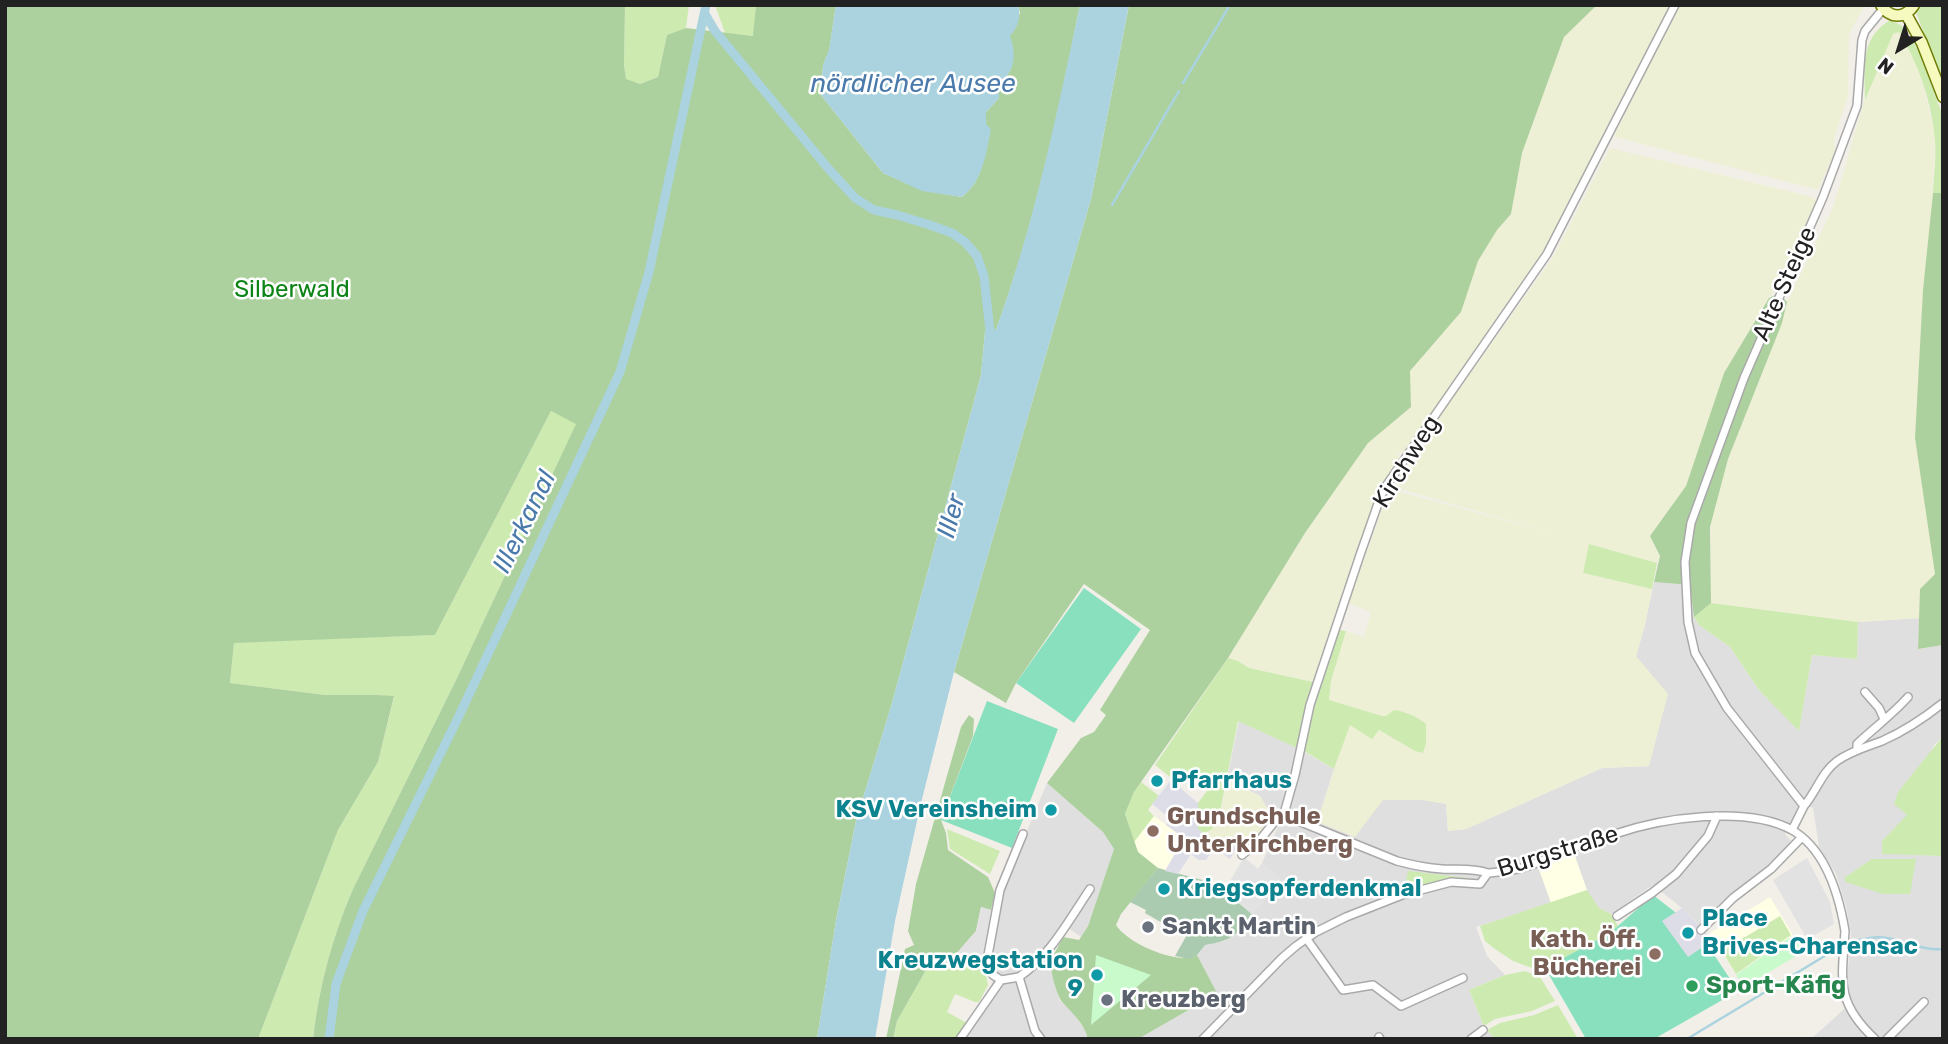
<!DOCTYPE html>
<html>
<head>
<meta charset="utf-8">
<style>
	body { margin:0 }
	#map { position:relative; width:1948px; height:1044px; overflow:hidden; background:#f2efe9; font-family:Rubik,sans-serif }
	canvas { display:block }
	.frame { position:absolute; inset:0; border:7px solid #222; pointer-events:none }
	.north { position:absolute; left:1864px; top:14px; width:70px; height:70px; -webkit-text-stroke:5px #fff; paint-order:stroke; rotate:218deg; font-size:19px; font-weight:700; line-height:28px; text-align:center; color:#222 }
	.north::after { content:''; display:block; margin:auto; width:24px; height:32px; background:#222; clip-path:polygon(50% 0,100% 100%,50% 72%,0 100%) }
</style>
</head>
<body>
<div id="map">
<canvas width="1948" height="1044"></canvas>
<div class="frame"></div>
<div class="north">N</div>
</div>
<script>
const g = document.querySelector('canvas').getContext('2d');
g.lineJoin = 'round';
function fill(path, color) { g.fillStyle = color; g.fill(path, 'evenodd'); }
function strokePath(path, color, width, dash) { g.strokeStyle = color; g.lineWidth = width; g.lineCap = dash ? 'butt' : 'round'; g.setLineDash(dash || []); g.stroke(path); }
function label(font, color, halo, rows, align = 'center') {
  g.font = font + ' Rubik,sans-serif'; g.lineWidth = 5; g.setLineDash([]); g.textBaseline = 'middle'; g.strokeStyle = halo; g.fillStyle = color; for (const [text, x, y, turn = 0] of rows) {
    g.save(); g.translate(x, y); g.rotate((+turn || 0) * Math.PI / 180); g.textAlign = isNaN(turn) ? turn : align; if (halo) g.strokeText(text, 0, 0); g.fillText(text, 0, 0); g.restore();
  }
}
fill(new Path2D(`
	M 1654,582 L 1690,585 L 1694,617 L 1699,625 L 1730,647 L 1759,690 L 1799,730 L 1812,655 L 1857,659 L 1858,622 L 1919,618 L 1918,649 L 1943,645 L 1943,736 L 1934,745 L 1908,815 L 1882,841 L 1882,853 L 1943,856 L 1943,1039 L 1811,1039 L 1852,1002 L 1847,982 L 1851,934 L 1846,906 L 1836,874 L 1819,847 L 1813,808 L 1800,802 L 1785,834 L 1791,841 L 1786,849 L 1769,867 L 1725,900 L 1700,926 L 1682,908 L 1653,885 L 1611,914 L 1599,908 L 1551,903 L 1476,927 L 1487,956 L 1505,975 L 1469,990 L 1484,1026 L 1495,1039 L 1138,1039 L 1206,1000 L 1217,995 L 1197,955 L 1204,945 L 1225,941 L 1235,936 L 1280,879 L 1262,863 L 1278,827 L 1260,796 L 1227,779 L 1239,720 L 1299,749 L 1334,769 L 1317,822 L 1383,800 L 1424,800 L 1446,804 L 1448,831 L 1466,829 L 1602,768 L 1649,766 L 1636,656 L 1645,625 Z
	M 1047,783 L 1103,832 L 1114,849 L 1088,926 L 1081,937 L 1064,925 L 1045,951 L 1051,962 L 1055,986 L 1060,1001 L 1074,1013 L 1086,1032 L 1088,1039 L 956,1039 L 986,997 L 992,983 L 988,965 L 1004,886 Z`), '#e0dfdf');
fill(new Path2D(`
	M 1131,799 L 1184,838 L 1165,871 L 1158,868 L 1138,852 L 1125,814 Z
	M 1574,853 L 1587,890 L 1551,903 L 1538,867 Z
	M 1770,897 L 1793,935 L 1736,974 L 1710,933 Z`), '#ffffe5');
fill(new Path2D(`
	M 1596,5 L 1673,5 L 1538,261 L 1407,450 L 1398,454 L 1400,459 L 1382,486 L 1313,682 L 1249,668 L 1238,661 L 1228,658 L 1305,533 L 1368,443 L 1411,407 L 1410,371 L 1461,312 L 1478,261 L 1497,230 L 1511,214 L 1522,153 L 1564,37 Z
	M 1680,5 L 1865,5 L 1849,34 L 1848,96 L 1834,139 L 1835,151 L 1818,190 L 1615,137 L 1616,131 Z
	M 1899,32 L 1907,44 L 1921,77 L 1935,133 L 1933,193 L 1920,341 L 1927,514 L 1935,574 L 1920,589 L 1919,618 L 1858,622 L 1711,603 L 1711,523 L 1728,459 L 1768,359 L 1787,302 L 1833,208 L 1868,88 L 1893,34 Z
	M 1610,148 L 1813,197 L 1817,202 L 1783,278 L 1769,298 L 1724,373 L 1686,486 L 1650,536 L 1660,556 L 1657,563 L 1590,544 L 1583,573 L 1652,589 L 1645,625 L 1636,656 L 1668,694 L 1649,766 L 1602,768 L 1466,829 L 1448,831 L 1446,804 L 1423,800 L 1383,800 L 1355,837 L 1317,822 L 1349,725 L 1378,730 L 1415,751 L 1423,753 L 1426,743 L 1426,724 L 1406,712 L 1382,716 L 1329,700 L 1331,681 L 1346,631 L 1364,637 L 1371,612 L 1349,603 L 1389,489 L 1559,535 L 1390,486 L 1553,257 Z
	M 1227,779 L 1260,796 L 1273,818 L 1257,836 L 1239,848 L 1220,843 L 1209,837 L 1208,833 L 1212,829 L 1222,806 Z`), '#eef0d5');
fill(new Path2D(`
	M 625,5 L 689,5 L 686,28 L 667,36 L 658,77 L 640,84 L 626,80 L 624,65 Z
	M 715,5 L 756,5 L 754,36 L 725,33 Z
	M 1919,5 L 1943,5 L 1943,86 L 1916,12 Z
	M 1890,20 L 1901,25 L 1919,51 L 1942,114 L 1943,193 L 1933,193 C 1934,173 1937,151 1934,131 C 1930,98 1917,61 1899,32 L 1893,34 L 1865,100 C 1865,68 1859,39 1890,20 Z
	M 551,411 L 577,423 L 457,678 L 353,889 C 332,938 319,986 313,1039 L 258,1039 L 338,830 L 378,762 L 394,697 L 377,695 L 325,695 L 230,683 L 234,642 L 435,635 Z
	M 1589,544 L 1657,563 L 1652,589 L 1583,573 Z
	M 1711,603 L 1858,622 L 1857,659 L 1812,655 L 1799,731 L 1759,690 L 1730,647 L 1699,625 L 1694,617 Z
	M 1339,630 L 1346,631 L 1331,681 L 1329,700 L 1382,716 L 1386,716 L 1394,710 C 1407,712 1416,716 1426,724 L 1426,743 L 1423,753 L 1415,751 L 1379,730 L 1372,739 L 1350,725 L 1334,769 L 1304,751 L 1314,706 Z
	M 1228,658 L 1238,661 L 1249,668 L 1313,682 L 1299,749 L 1238,721 L 1219,817 L 1212,829 L 1204,834 L 1198,829 L 1198,803 L 1209,788 L 1189,772 L 1179,784 L 1155,765 Z
	M 1943,736 L 1943,856 L 1882,854 L 1882,841 L 1907,815 L 1894,804 L 1898,792 Z
	M 1141,782 L 1159,796 L 1148,810 L 1154,816 L 1134,842 L 1125,814 L 1134,792 Z
	M 947,829 L 1000,851 L 990,874 L 950,849 Z
	M 1872,859 L 1916,859 L 1910,894 L 1883,894 L 1846,882 L 1844,878 Z
	M 1408,871 L 1469,878 L 1469,881 L 1459,878 L 1409,890 L 1405,887 Z
	M 1587,890 L 1599,908 L 1611,914 L 1618,926 L 1610,933 L 1540,971 L 1513,961 L 1495,949 L 1485,941 L 1480,926 Z
	M 1780,916 L 1791,935 L 1736,974 L 1722,951 Z
	M 951,959 L 985,970 L 988,985 L 979,1002 L 975,1002 L 955,994 L 947,1012 L 967,1023 L 956,1039 L 893,1039 L 897,1021 L 926,970 L 945,965 Z
	M 1525,971 L 1540,977 L 1555,1001 L 1532,1011 L 1495,1019 L 1484,1026 L 1469,990 L 1505,975 Z
	M 1558,1005 L 1578,1039 L 1495,1039 L 1487,1030 L 1500,1023 L 1534,1015 Z`), '#cdebb0');
fill(new Path2D(`
	M 5,5 L 625,5 L 624,65 L 626,79 L 640,84 L 658,77 L 667,35 L 686,28 L 753,36 L 756,5 L 836,5 L 829,51 L 823,65 L 821,95 L 883,173 L 922,190 L 962,197 C 988,177 986,142 986,112 L 999,98 L 998,90 L 1011,69 L 1009,36 L 1020,13 L 1018,5 L 1080,5 C 1058,114 1034,226 996,330 L 985,332 L 981,375 L 973,405 L 892,703 L 856,821 L 836,921 L 817,1039 L 313,1039 C 319,986 332,938 353,889 L 457,678 L 576,424 L 551,411 L 435,635 L 234,643 L 230,683 L 325,695 L 377,695 L 394,696 L 378,762 L 338,830 L 258,1039 L 5,1039 Z
	M 1129,5 L 1597,5 L 1564,37 L 1522,153 L 1511,214 L 1497,230 L 1478,261 L 1461,312 L 1410,371 L 1411,407 L 1368,443 L 1305,533 L 1228,658 L 1134,792 L 1125,814 L 1138,852 L 1158,868 L 1121,914 L 1116,925 C 1127,943 1178,966 1197,955 L 1218,995 L 1206,1000 L 1138,1039 L 1088,1039 C 1084,1023 1073,1014 1063,1003 C 1057,997 1050,971 1051,962 C 1053,954 1060,944 1063,937 L 1079,940 L 1088,926 L 1114,849 L 1103,832 L 1047,783 L 1081,738 L 1094,732 L 1106,715 L 1100,710 L 1150,630 L 1084,584 L 1016,683 L 1006,703 L 954,672 L 1091,199 Z
	M 1933,193 L 1943,193 L 1943,645 L 1918,649 L 1920,589 L 1935,574 L 1915,438 L 1923,290 Z
	M 1779,293 L 1787,302 L 1782,323 L 1728,459 L 1710,527 L 1711,603 L 1694,617 L 1690,585 L 1654,582 L 1660,556 L 1650,536 L 1686,486 L 1724,373 L 1769,298 Z
	M 969,715 L 974,719 L 973,736 L 941,820 L 946,833 L 948,850 L 988,877 L 995,893 L 991,910 L 981,907 L 976,931 L 956,954 L 945,965 L 926,970 L 897,1021 L 893,1039 L 886,1039 L 905,949 L 914,945 L 908,931 L 916,884 L 961,727 Z`), '#add19e');
fill(new Path2D(`
	M 1158,868 L 1206,881 L 1221,888 L 1253,915 C 1235,937 1233,940 1205,945 L 1197,955 L 1190,959 L 1175,956 L 1188,933 L 1165,919 L 1164,924 L 1145,913 L 1146,910 L 1130,902 Z`), '#aacbaf');
fill(new Path2D(`
	M 1793,935 L 1803,952 L 1744,987 L 1736,975 Z
	M 1096,955 L 1151,975 L 1091,1025 Z`), '#c8facc');
fill(new Path2D(`
	M 1084,588 L 1141,629 L 1074,723 L 1016,683 Z
	M 987,701 L 1058,729 L 1012,848 L 941,820 Z
	M 1653,895 L 1697,929 L 1738,991 L 1654,1039 L 1586,1039 L 1545,968 L 1610,933 Z`), '#88e0be');
fill(new Path2D(`
	M 1244,857 L 1258,869 L 1262,863 L 1281,879 L 1253,915 L 1225,890 Z
	M 1807,858 L 1830,902 L 1834,924 L 1807,939 L 1773,880 Z
	M 981,907 L 991,910 L 982,961 L 956,954 L 976,931 Z`), '#e2e2e2');
fill(new Path2D(`
	M 1172,779 L 1179,784 L 1178,786 L 1198,803 L 1198,829 L 1204,834 L 1208,833 L 1209,837 L 1220,843 L 1237,847 L 1230,859 L 1215,848 L 1206,860 L 1198,860 L 1191,854 L 1178,874 L 1165,871 L 1184,838 L 1166,825 L 1171,819 L 1152,804 Z
	M 1682,908 L 1713,940 L 1688,957 L 1662,921 Z`), '#dddde8');
fill(new Path2D(`
	M 836,5 L 1018,5 C 1021,18 1018,27 1010,36 C 1014,47 1016,60 1010,71 C 1004,81 998,86 999,98 L 986,112 L 986,124 L 991,129 C 986,154 983,181 962,197 L 922,191 L 883,173 L 821,95 L 823,65 L 829,50 Z
	M 1080,5 L 1129,5 L 1091,199 L 954,672 L 921,803 L 895,921 L 875,1039 L 817,1039 L 836,921 L 856,821 L 892,703 L 973,405 L 981,375 L 985,332 L 996,330 C 1034,225 1057,114 1080,5 Z`), '#aad3df');
strokePath(new Path2D(`
	M 1183,83 L 1230,5
	M 1112,205 L 1179,91
	M 1687,1039 L 1838,948 C 1853,942 1870,935 1887,938 C 1907,941 1923,951 1943,949`), '#aad3df', 2.5);
strokePath(new Path2D(`
	M 705,14 L 715,31 L 827,167 L 855,198 L 874,210 L 897,215 L 927,224 L 952,233 L 965,242 L 977,256 L 984,276 L 990,331 L 997,339
	M 329,1039 L 336,984 L 363,911 L 459,716 L 620,372 L 649,272 L 706,5`), '#aad3df', 9);
const street = new Path2D(`
	M 1865,692 L 1879,708 L 1884,719
	M 1857,749 L 1857,744 C 1874,728 1893,714 1908,697
	M 1804,806 C 1816,792 1822,772 1837,761 C 1851,751 1866,747 1882,741 C 1905,731 1924,718 1943,703
	M 1283,817 L 1291,818 L 1397,861 C 1412,865 1427,868 1442,869 C 1458,870 1473,868 1488,873
	M 1792,830 L 1804,806 L 1727,708 L 1695,653 L 1688,622 L 1685,562 L 1691,523 L 1744,378 L 1823,197 L 1857,106 L 1862,40 L 1865,31 L 1883,9
	M 1242,855 L 1259,841 L 1276,820 L 1283,817 L 1295,775 L 1310,705 L 1360,555 L 1380,498 L 1386,486 L 1547,254 L 1675,5
	M 1617,916 L 1652,893 L 1676,874 L 1708,836 L 1717,816
	M 1701,930 L 1733,898 L 1771,869 L 1802,837
	M 1306,938 L 1343,990 L 1373,985 L 1401,1006 L 1463,978
	M 965,960 L 986,966 L 993,975 L 1001,980 L 1019,977 L 1035,1031 L 1041,1039
	M 986,966 L 1000,890 L 1023,834
	M 1019,977 C 1050,956 1069,920 1090,889
	M 1379,1037 L 1380,1039
	M 960,1039 L 1001,980
	M 1203,1039 L 1282,958 L 1296,946 L 1316,932 L 1346,917 L 1402,895 L 1451,882 L 1480,884 L 1488,873 C 1500,872 1513,871 1525,867 C 1537,864 1548,858 1559,853 C 1577,846 1596,840 1615,834 C 1662,818 1746,805 1792,830 C 1825,849 1839,895 1845,931 C 1842,980 1835,1002 1875,1039
	M 1471,1039 L 1483,1030
	M 1887,1039 L 1924,1002`);
const secondary = new Path2D(`
	M 1881,5 C 1890,19 1905,19 1914,5
	M 1906,14 L 1922,43 L 1943,97`);
strokePath(street, '#a9a9a9', 10);
strokePath(secondary, '#707d05', 13);
strokePath(street, '#fff', 7);
strokePath(secondary, '#f7fabf', 10);
for (const [x, y, r, color] of [
	[1157,781,7,"#0f9aa8"],
	[1051,810,7,"#0f9aa8"],
	[1153,831,7,"#8d6e63"],
	[1164,889,7,"#0f9aa8"],
	[1148,927,7,"#6b7280"],
	[1688,933,7,"#0f9aa8"],
	[1655,954,7,"#8d6e63"],
	[1097,975,7,"#0f9aa8"],
	[1692,986,7,"#2e9e5b"],
	[1107,1000,7,"#6b7280"]
]) { const dot = new Path2D(); dot.arc(x, y, r, 0, 2 * Math.PI); g.fillStyle = color; g.fill(dot); strokePath(dot, '#fff', 2.5); }
label('24px', '#222', '#fff', [
	["Alte Steige",1785,284,-66],
	["Kirchweg",1407,462,-58],
	["Burgstraße",1558,852,-17]
]);
label('24px', '#0c8416', '#fff', [
	["Silberwald",292,290]
]);
label('bold 24px', '#0d838f', '#fff', [
	["Pfarrhaus",1171,781],
	["KSV Vereinsheim",1037,810,"right"],
	["Kriegsopferdenkmal",1178,889],
	["Place",1702,919],
	["Brives-Charensac",1702,947],
	["Kreuzwegstation",1083,961,"right"],
	["9",1083,989,"right"]
], 'left');
label('bold 24px', '#785e54', '#fff', [
	["Grundschule",1167,817],
	["Unterkirchberg",1167,845],
	["Kath. Öff.",1641,940,"right"],
	["Bücherei",1641,968,"right"]
], 'left');
label('bold 24px', '#5b616d', '#fff', [
	["Sankt Martin",1162,927],
	["Kreuzberg",1121,1000]
], 'left');
label('bold 24px', '#27864d', '#fff', [
	["Sport-Käfig",1706,986]
], 'left');
label('italic 26px', '#4a7aab', '#fff', [
	["nördlicher Ausee",913,84],
	["Iller",952,516,-75],
	["Illerkanal",525,522,-64]
]);
</script>
</body>
</html>
